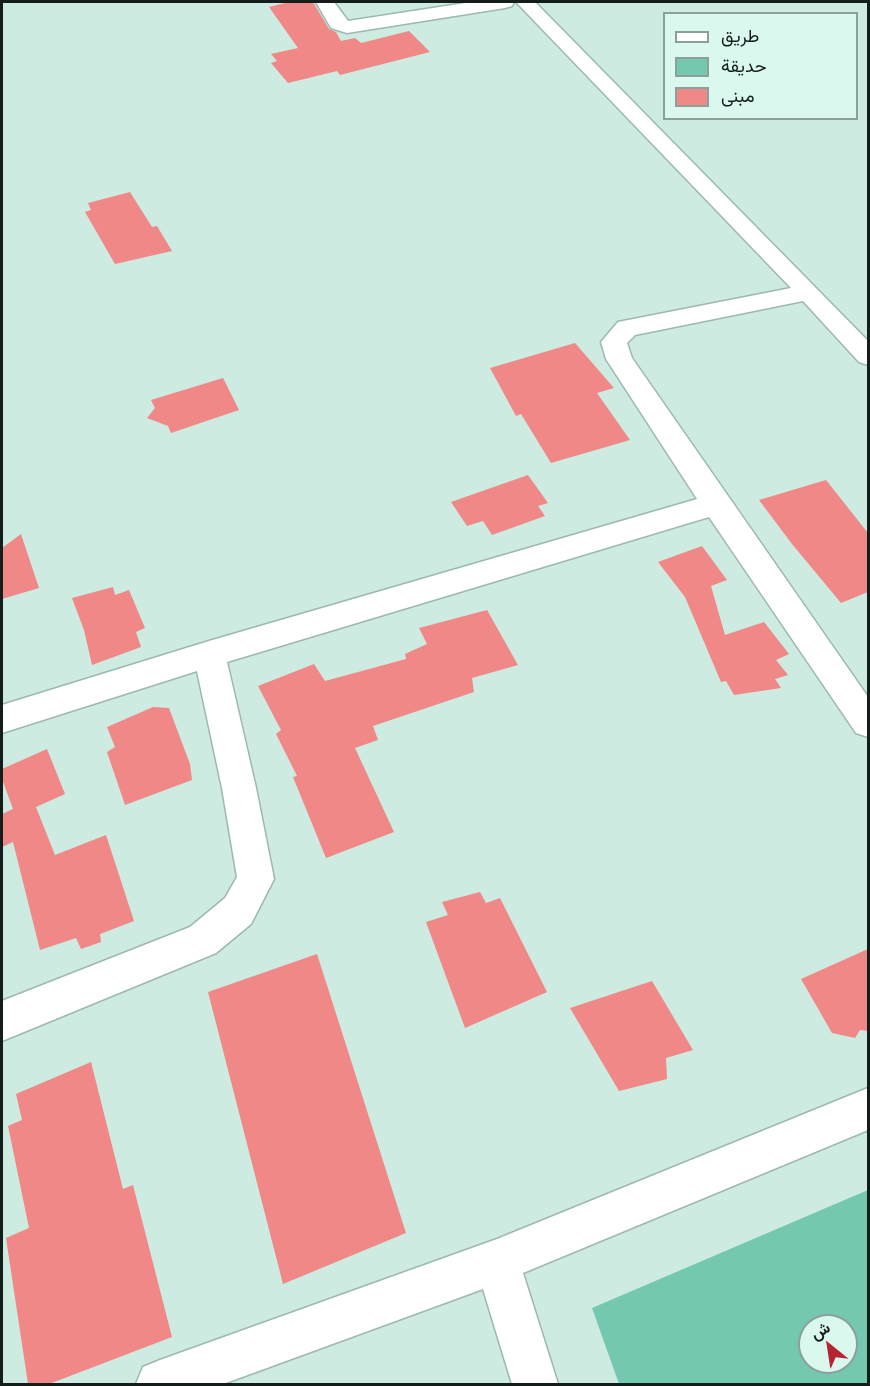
<!DOCTYPE html>
<html>
<head>
<meta charset="utf-8">
<style>
	body { margin:0 }
	#map { position:relative; width:870px; height:1386px; overflow:hidden; background:#ceebe1; font-family:"Source Serif 4",Vazirmatn,serif }
	canvas { display:block }
	.frame { position:absolute; inset:0; border:3px solid #131d1a; pointer-events:none }
	.legend { position:absolute; left:663px; top:12px; width:195px; height:108px; box-sizing:border-box; background:#dbf8ef; border:2px solid #8ba09a; margin:0; padding:8px 10px; list-style:none; font-size:18px; color:#131d1a }
	.legend li { display:flex; align-items:center; gap:12px; height:30px }
	.legend b { width:30px; border:2px solid #8ba09a }
	.north { position:absolute; left:798px; top:1314px; width:60px; height:60px; box-sizing:border-box; background:#dbf8ef; border:2px solid #8ba09a; border-radius:50%; rotate:330deg; font-size:16px; font-weight:700; line-height:24px; text-align:center; color:#131d1a }
	.north::after { content:''; display:block; margin:auto; width:21px; height:27px; background:#b62433; clip-path:polygon(50% 0,100% 100%,50% 72%,0 100%) }
</style>
</head>
<body>
<div id="map">
<canvas width="870" height="1386"></canvas>
<div class="frame"></div>
<ul class="legend">
<li><b style="height:8px;background:#fff"></b>طريق</li>
<li><b style="height:16px;background:#74c8b0"></b>حديقة</li>
<li><b style="height:16px;background:#ef8886"></b>مبنى</li>
</ul>
<div class="north">ش</div>
</div>
<script>
const g = document.querySelector('canvas').getContext('2d');
g.lineJoin = 'round';
function fill(path, color) { g.fillStyle = color; g.fill(path, 'evenodd'); }
function strokePath(path, color, width, dash) { g.strokeStyle = color; g.lineWidth = width; g.lineCap = dash ? 'butt' : 'round'; g.setLineDash(dash || []); g.stroke(path); }
fill(new Path2D(`
	M 868,1190 L 868,1384 L 619,1384 L 592,1308 ZM 810,1326 L 846,1326 L 846,1362 L 810,1362 Z`), '#74c8b0');
fill(new Path2D(`
	M 289,2 L 313,2 L 329,29 L 336,32 L 341,41 L 355,38 L 361,43 L 409,31 L 430,52 L 340,75 L 337,71 L 288,83 L 271,63 L 277,61 L 271,54 L 298,48 L 269,7 Z
	M 130,192 L 152,227 L 157,226 L 172,251 L 115,264 L 85,212 L 91,210 L 88,203 Z
	M 575,343 L 614,388 L 597,393 L 630,440 L 551,463 L 521,414 L 516,416 L 490,368 Z
	M 223,378 L 239,410 L 171,433 L 168,426 L 147,418 L 155,408 L 151,400 Z
	M 528,475 L 548,503 L 538,506 L 545,516 L 492,535 L 483,521 L 467,526 L 451,502 Z
	M 826,480 L 868,533 L 868,592 L 841,603 L 792,544 L 759,500 Z
	M 21,534 L 39,588 L 2,599 L 2,548 Z
	M 702,546 L 727,580 L 711,586 L 725,635 L 764,622 L 789,654 L 776,660 L 788,675 L 775,679 L 781,688 L 734,695 L 726,681 L 721,682 L 685,597 L 658,562 Z
	M 113,587 L 115,595 L 129,590 L 145,628 L 136,632 L 141,647 L 92,665 L 84,630 L 72,598 Z
	M 487,610 L 518,665 L 472,678 L 474,692 L 373,726 L 378,740 L 355,748 L 394,832 L 326,858 L 293,777 L 297,776 L 276,734 L 281,730 L 258,686 L 314,664 L 325,681 L 406,659 L 405,654 L 427,644 L 419,628 Z
	M 153,707 L 169,708 L 190,764 L 192,780 L 125,805 L 107,752 L 115,747 L 107,727 Z
	M 47,749 L 65,794 L 36,807 L 55,855 L 106,835 L 134,921 L 100,934 L 101,942 L 81,949 L 76,938 L 40,950 L 13,842 L 2,847 L 2,814 L 13,809 L 2,779 L 2,769 Z
	M 480,892 L 486,903 L 500,898 L 547,992 L 465,1028 L 426,922 L 448,915 L 442,902 Z
	M 868,949 L 868,1031 L 860,1030 L 855,1038 L 832,1033 L 801,979 Z
	M 317,954 L 406,1233 L 283,1284 L 208,992 Z
	M 652,981 L 693,1050 L 666,1058 L 667,1079 L 619,1091 L 570,1008 Z
	M 91,1062 L 123,1189 L 133,1185 L 172,1337 L 49,1384 L 28,1384 L 6,1238 L 29,1228 L 8,1126 L 22,1120 L 16,1094 Z`), '#ef8886');
const minor = new Path2D(`
	M 316,2 L 334,2 L 348,21 L 472,2 L 514,2 L 512,6 L 505,8 L 347,33 L 331,28 Z
	M 516,2 L 535,2 L 868,341 L 868,365 L 859,362 L 803,301 L 635,335 L 627,343 L 632,358 L 868,697 L 868,737 L 856,733 L 709,517 L 227,662 L 256,788 L 274,879 L 251,924 L 216,953 L 2,1041 L 2,1001 L 190,927 L 225,898 L 237,877 L 222,788 L 197,671 L 2,733 L 2,705 L 209,641 L 697,499 L 606,359 L 601,342 L 618,322 L 791,288 Z
	M 868,1088 L 868,1130 L 523,1273 L 558,1384 L 512,1384 L 483,1289 L 223,1384 L 136,1384 L 143,1367 L 160,1360 L 497,1239 Z`);
strokePath(minor, '#9cb8af', 3);
fill(minor, '#fff');
</script>
</body>
</html>
